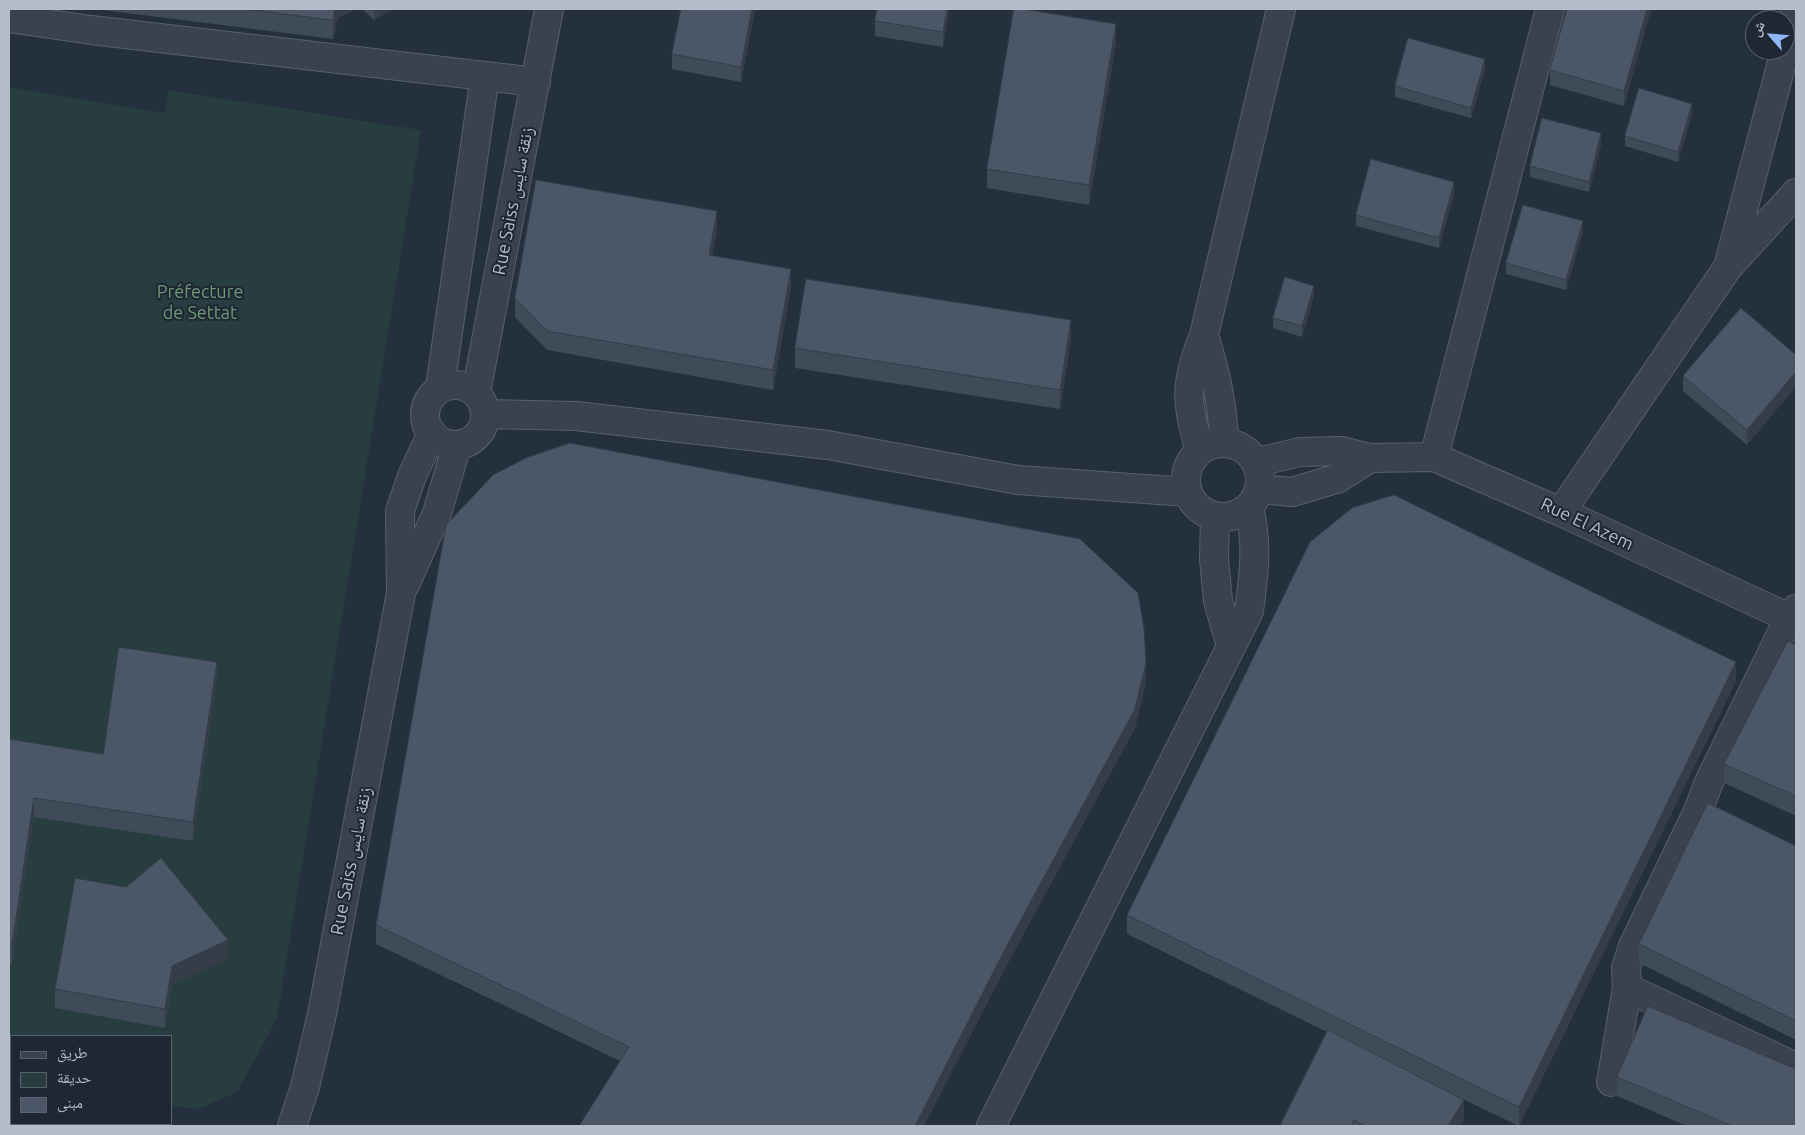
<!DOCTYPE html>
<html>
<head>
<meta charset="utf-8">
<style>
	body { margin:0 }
	#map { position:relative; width:1805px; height:1135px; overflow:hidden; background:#25303e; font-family:Ubuntu,"Noto Naskh Arabic",sans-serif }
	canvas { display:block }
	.frame { position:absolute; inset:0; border:10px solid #b5bdc9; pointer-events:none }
	.legend { position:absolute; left:10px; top:1035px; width:162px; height:90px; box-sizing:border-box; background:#1e2733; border:1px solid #5a636f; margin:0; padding:6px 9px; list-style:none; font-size:15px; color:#b5bdc9 }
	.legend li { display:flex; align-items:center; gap:10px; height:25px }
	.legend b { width:25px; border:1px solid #5a636f }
	.north { position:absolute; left:1745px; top:10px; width:50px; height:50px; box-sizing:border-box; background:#1e2733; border:1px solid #5a636f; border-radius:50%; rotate:297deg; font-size:14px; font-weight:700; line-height:20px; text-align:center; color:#b5bdc9 }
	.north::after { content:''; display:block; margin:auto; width:18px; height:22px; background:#8eb7f5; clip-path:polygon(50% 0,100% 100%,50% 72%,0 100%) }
</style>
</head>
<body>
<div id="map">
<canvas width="1805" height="1135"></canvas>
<div class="frame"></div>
<ul class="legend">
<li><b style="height:6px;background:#39424e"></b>طريق</li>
<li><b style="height:14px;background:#273d3f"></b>حديقة</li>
<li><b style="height:14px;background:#4b5767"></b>مبنى</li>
</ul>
<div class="north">ش</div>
</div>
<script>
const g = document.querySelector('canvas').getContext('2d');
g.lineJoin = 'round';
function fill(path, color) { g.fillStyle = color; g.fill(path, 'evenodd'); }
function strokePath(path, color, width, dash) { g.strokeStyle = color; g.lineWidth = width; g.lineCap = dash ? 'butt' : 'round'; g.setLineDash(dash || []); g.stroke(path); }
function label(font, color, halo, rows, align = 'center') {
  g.font = font + ' Ubuntu,"Noto Naskh Arabic",sans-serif'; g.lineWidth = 4; g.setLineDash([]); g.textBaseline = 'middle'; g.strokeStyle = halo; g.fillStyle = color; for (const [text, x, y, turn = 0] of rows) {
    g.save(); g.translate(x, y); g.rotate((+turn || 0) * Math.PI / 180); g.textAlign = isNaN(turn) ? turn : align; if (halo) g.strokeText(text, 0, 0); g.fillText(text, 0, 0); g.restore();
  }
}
fill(new Path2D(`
	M 9,87 L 165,113 L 169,90 L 421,130 L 277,1019 L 237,1092 L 199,1109 L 171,1106 L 171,1036 L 11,1036 L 11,1087 L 9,1087 Z`), '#273d3f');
const street = new Path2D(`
	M 9,18 L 91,30 L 536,82
	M 1729,263 L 1796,9
	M 1204,335 C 1215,371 1223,404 1224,442
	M425 415a30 30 0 1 1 60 0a30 30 0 1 1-60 0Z
	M 440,388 L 485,76
	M 476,393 L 549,9
	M 486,414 L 576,416 L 828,445 L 1018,480 L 1187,492
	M1186 480a37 37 0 1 1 74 0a37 37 0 1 1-74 0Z
	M 1200,450 C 1185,402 1185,382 1204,335 L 1281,9
	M 1434,457 L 1550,9
	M 1257,462 L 1300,452 L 1342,451 L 1370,458 L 1434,457 L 1561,512 L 1796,621
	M 1260,489 L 1292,492 L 1339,478 L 1370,458
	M 1561,512 L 1728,267 L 1796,193
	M 1215,517 L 1214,559 L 1218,601 L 1231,646
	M 405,585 L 437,513 L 457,445
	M 1627,988 L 1796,1067
	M 1611,1082 L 1627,988 L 1626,968 L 1633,946 L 1698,811 L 1709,782 L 1789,618 L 1796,609
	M 292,1126 L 305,1087 L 322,1014 L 401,593 L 400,511 L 412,476 L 432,433
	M 991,1126 L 1249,611 C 1254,573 1258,545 1249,507`);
strokePath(street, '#57606c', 30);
strokePath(street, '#39424e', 28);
fill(new Path2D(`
	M 95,9 L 355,9 L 338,18 L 333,39 Z
	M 362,9 L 392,9 L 374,20 Z
	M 755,9 L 741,82 L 672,69 L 672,54 Z
	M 949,9 L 943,47 L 875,36 L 875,21 Z
	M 1651,9 L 1624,106 L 1550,85 L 1550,70 Z
	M 1116,43 L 1089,205 L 987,188 L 987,169 Z
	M 1485,69 L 1471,118 L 1395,97 L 1395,86 Z
	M 1692,114 L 1678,162 L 1625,146 L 1625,136 Z
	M 1601,144 L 1589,192 L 1530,177 L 1530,166 Z
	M 1454,193 L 1439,248 L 1356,226 L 1356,215 Z
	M 717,230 L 712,255 L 791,288 L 773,390 L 547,350 L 515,317 L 515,298 Z
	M 1583,231 L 1566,290 L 1506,274 L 1506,263 Z
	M 1314,296 L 1302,337 L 1273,328 L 1273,318 Z
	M 1071,339 L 1060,409 L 795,368 L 795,348 Z
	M 1796,355 L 1747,445 L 1683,391 L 1683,376 Z
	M 1796,645 L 1796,816 L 1724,783 L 1724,764 Z
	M 217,681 L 193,841 L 34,817 L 12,964 L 9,963 L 9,739 L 103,754 Z
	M 1736,681 L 1519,1126 L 1456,1096 L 1464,1119 L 1460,1126 L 1280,1126 L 1327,1032 L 1127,934 L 1127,915 Z
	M 1146,682 L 1135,728 L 1003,972 L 924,1126 L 579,1126 L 620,1061 L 376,944 L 376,925 Z
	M 1796,846 L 1796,1040 L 1639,963 L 1639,944 Z
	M 228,959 L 172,985 L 165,1028 L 55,1008 L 55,989 Z
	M 1617,1077 L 1796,1126 L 1687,1126 L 1617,1096 Z`), '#404b59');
fill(new Path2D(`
	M 335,9 L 355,9 L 338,18 L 333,39 L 333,20 Z
	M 374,9 L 392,9 L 374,20 Z
	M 752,9 L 755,9 L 741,82 L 741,67 Z
	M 947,9 L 949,9 L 943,47 L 943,32 Z
	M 1647,9 L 1651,9 L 1624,106 L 1624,91 Z
	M 1116,24 L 1116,43 L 1089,205 L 1089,185 Z
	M 1485,59 L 1485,69 L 1471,118 L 1471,108 Z
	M 1692,104 L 1692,114 L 1678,162 L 1678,152 Z
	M 1601,133 L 1601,144 L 1589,192 L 1589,182 Z
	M 1454,182 L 1454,193 L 1439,248 L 1439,238 Z
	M 717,211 L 717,230 L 709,274 L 709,255 Z
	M 1583,221 L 1583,231 L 1566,290 L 1566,280 Z
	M 791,269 L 791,288 L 773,390 L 773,370 Z
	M 1314,286 L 1314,296 L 1302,337 L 1302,326 Z
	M 1071,320 L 1071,339 L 1060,409 L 1060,390 Z
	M 1796,372 L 1796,387 L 1747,445 L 1747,430 Z
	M 217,662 L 217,681 L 193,841 L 193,822 Z
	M 1736,662 L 1736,681 L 1519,1126 L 1519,1107 Z
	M 1146,663 L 1146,682 L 1135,728 L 1003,972 L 924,1126 L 915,1126 Z
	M 34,798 L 34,817 L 12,964 L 12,944 Z
	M 228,940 L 228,959 L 172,985 L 165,1028 L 165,1009 L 172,966 Z
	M 1464,1100 L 1464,1119 L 1460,1126 L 1448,1126 Z`), '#343d48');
const building = new Path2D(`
	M 246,9 L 335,9 L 333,20 Z
	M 681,9 L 752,9 L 741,67 L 672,54 Z
	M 877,9 L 947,9 L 943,32 L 875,21 Z
	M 1014,9 L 1023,9 L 1116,24 L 1089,185 L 987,169 Z
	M 1567,9 L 1647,9 L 1624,91 L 1550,70 Z
	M 1408,38 L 1485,59 L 1471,108 L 1395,86 Z
	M 1639,88 L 1692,104 L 1678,152 L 1625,136 Z
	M 1542,118 L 1601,133 L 1589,182 L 1530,166 Z
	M 1371,159 L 1454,182 L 1439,238 L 1356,215 Z
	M 536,180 L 717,211 L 709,255 L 791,269 L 773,370 L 547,331 L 515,298 Z
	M 1523,205 L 1583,221 L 1566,280 L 1506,263 Z
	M 1285,277 L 1314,286 L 1302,326 L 1273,318 Z
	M 806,279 L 1071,320 L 1060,390 L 795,348 Z
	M 1741,308 L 1796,355 L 1796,372 L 1747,430 L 1683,376 Z
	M 570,443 L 1080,539 L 1138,593 L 1144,628 L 1146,663 L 1135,709 L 1003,953 L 915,1126 L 579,1126 L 629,1047 L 376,925 L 446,525 L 493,475 L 526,458 Z
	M 1394,495 L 1736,662 L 1519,1107 L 1127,915 L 1310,542 L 1352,508 Z
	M 1788,641 L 1796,645 L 1796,796 L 1724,764 Z
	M 119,647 L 217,662 L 193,822 L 34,798 L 12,944 L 9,944 L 9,739 L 103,754 Z
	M 1708,803 L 1796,846 L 1796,1021 L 1639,944 Z
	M 161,858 L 228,940 L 172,966 L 165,1009 L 55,989 L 75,878 L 126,887 Z
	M 1648,1006 L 1796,1069 L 1796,1126 L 1732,1126 L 1617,1077 Z
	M 1328,1030 L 1464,1100 L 1448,1126 L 1365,1126 L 1354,1120 L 1351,1126 L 1280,1126 Z`);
fill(building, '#4b5767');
strokePath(building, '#343d48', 1);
label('18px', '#b5bdc9', '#1e2733', [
	["Rue Saiss زنقة سايس",513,201,-79],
	["Rue El Azem",1587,524,25],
	["Rue Saiss زنقة سايس",351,861,-79]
]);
label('18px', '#6d9977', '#1e2733', [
	["Préfecture",200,292],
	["de Settat",200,313]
]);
</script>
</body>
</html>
